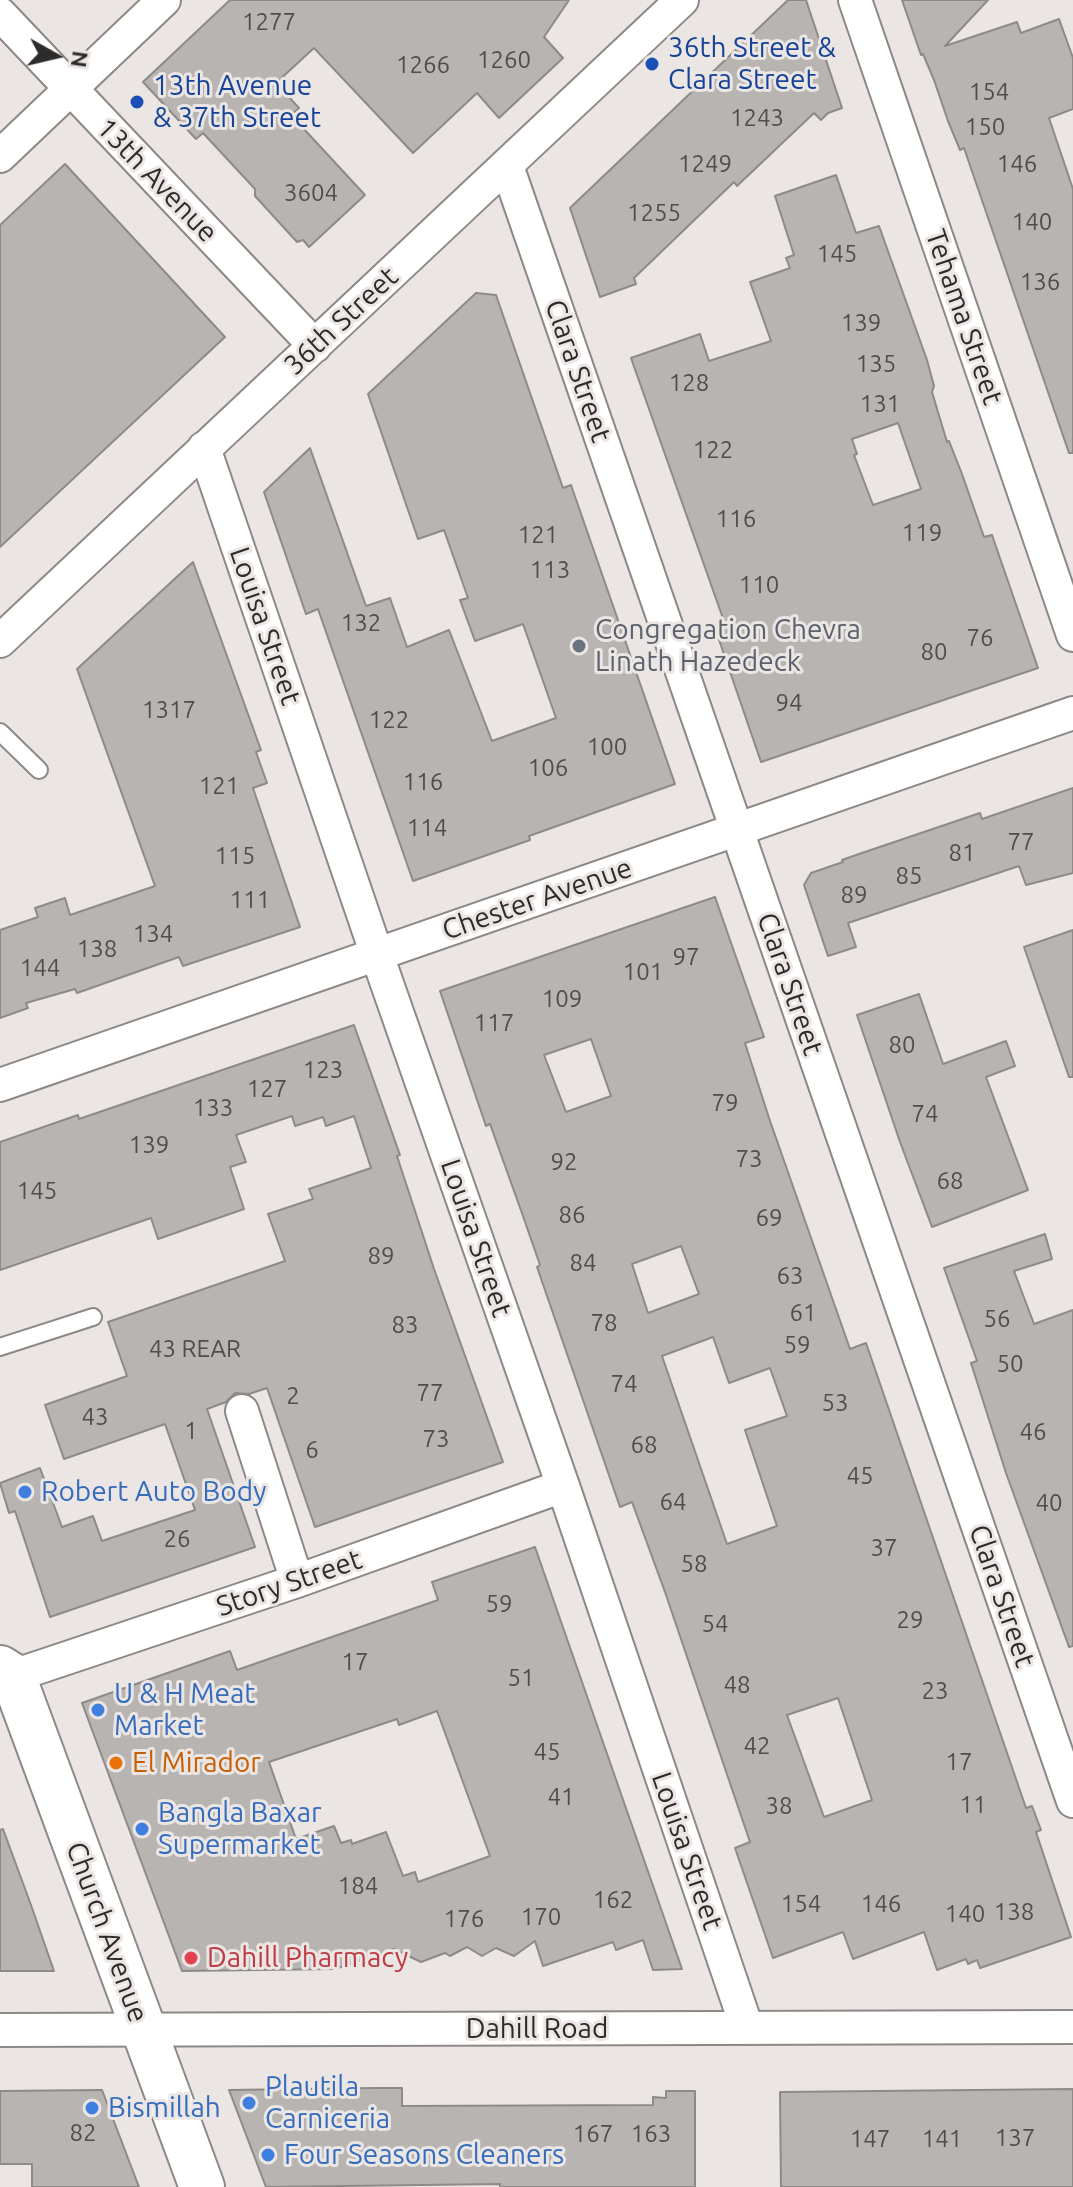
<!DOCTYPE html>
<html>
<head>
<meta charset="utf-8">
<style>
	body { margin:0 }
	#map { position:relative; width:1073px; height:2187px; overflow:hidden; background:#ebe6e3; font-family:Ubuntu,sans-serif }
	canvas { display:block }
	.north { position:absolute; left:16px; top:16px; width:80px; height:80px; -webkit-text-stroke:6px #ebe6e3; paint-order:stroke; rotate:98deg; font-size:22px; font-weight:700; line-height:32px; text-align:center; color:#2e2c2b }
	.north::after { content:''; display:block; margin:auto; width:28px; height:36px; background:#2e2c2b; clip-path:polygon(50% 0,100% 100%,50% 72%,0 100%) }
</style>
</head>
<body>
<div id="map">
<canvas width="1073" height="2187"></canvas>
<div class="north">N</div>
</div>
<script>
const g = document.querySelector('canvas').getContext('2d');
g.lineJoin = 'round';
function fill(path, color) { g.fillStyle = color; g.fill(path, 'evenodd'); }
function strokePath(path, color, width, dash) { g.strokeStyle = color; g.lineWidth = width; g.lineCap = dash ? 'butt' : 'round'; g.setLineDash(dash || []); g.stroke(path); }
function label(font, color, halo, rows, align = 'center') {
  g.font = font + ' Ubuntu,sans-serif'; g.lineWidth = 6; g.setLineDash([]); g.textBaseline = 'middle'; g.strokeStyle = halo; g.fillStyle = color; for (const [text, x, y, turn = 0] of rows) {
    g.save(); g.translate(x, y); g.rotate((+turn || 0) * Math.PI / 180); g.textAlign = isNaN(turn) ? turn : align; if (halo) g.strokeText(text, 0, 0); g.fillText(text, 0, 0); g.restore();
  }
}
const building = new Path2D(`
	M 230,0 L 569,0 L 544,37 L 563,58 L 499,118 L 477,93 L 413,153 L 314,48 L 276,83 L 299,108 L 291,115 L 365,195 L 309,247 L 303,240 L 297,242 L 255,196 L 255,189 L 203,133 L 196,139 L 143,82 Z
	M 788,0 L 806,0 L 842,108 L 828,113 L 821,120 L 814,113 L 737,186 L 734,182 L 634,278 L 636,284 L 600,297 L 570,208 Z
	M 902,0 L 988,0 L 945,46 L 1017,22 L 1021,33 L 1059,19 L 1073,58 L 1073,109 L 1049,118 L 1073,189 L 1073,453 L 1069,453 L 964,148 L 960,150 L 948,121 L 934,80 L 923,54 L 921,55 Z
	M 65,164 L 225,337 L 0,547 L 0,225 Z
	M 836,175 L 856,233 L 879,226 L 927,360 L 934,386 L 932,392 L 947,442 L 949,441 L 962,474 L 984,537 L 992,535 L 1038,668 L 761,762 L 716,631 L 726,627 L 631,358 L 700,334 L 709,361 L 771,341 L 750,282 L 790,268 L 786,258 L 794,255 L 775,196 ZM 898,423 L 921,489 L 873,505 L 854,455 L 857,454 L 852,439 Z
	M 476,293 L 496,295 L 563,488 L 571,485 L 675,784 L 529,836 L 530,840 L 413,881 L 318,609 L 306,614 L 264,492 L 310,448 L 366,606 L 390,598 L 407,647 L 449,630 L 492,741 L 556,718 L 523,624 L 475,641 L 460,600 L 468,598 L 444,530 L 418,539 L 368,394 Z
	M 193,562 L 261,750 L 256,752 L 267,783 L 253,788 L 300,927 L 183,966 L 179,957 L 77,993 L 75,989 L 26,1003 L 28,1008 L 0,1018 L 0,930 L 38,917 L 35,908 L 65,898 L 70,915 L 155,886 L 77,669 Z
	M 1073,788 L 1073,873 L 1026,885 L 1019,866 L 848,923 L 856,947 L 828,956 L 804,885 L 811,873 L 843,862 L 842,860 L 859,854 L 980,813 L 982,819 Z
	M 715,897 L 764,1037 L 745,1043 L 769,1118 L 850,1349 L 866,1343 L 1026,1808 L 1032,1806 L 1041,1830 L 1036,1832 L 1071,1937 L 980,1968 L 977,1960 L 968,1964 L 966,1959 L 937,1970 L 924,1932 L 853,1959 L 843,1932 L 773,1958 L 735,1848 L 750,1842 L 665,1592 L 632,1502 L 620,1507 L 537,1267 L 540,1265 L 523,1216 L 490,1124 L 486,1126 L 440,991 ZM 591,1039 L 611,1096 L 566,1112 L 544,1055 ZM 681,1246 L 699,1294 L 648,1313 L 632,1264 ZM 713,1337 L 729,1383 L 770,1368 L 787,1416 L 745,1430 L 777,1526 L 727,1544 L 662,1356 ZM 838,1698 L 872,1800 L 824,1817 L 787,1715 Z
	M 1073,930 L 1073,1077 L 1069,1077 L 1024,947 Z
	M 919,994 L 943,1064 L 1006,1041 L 1015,1066 L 986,1077 L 1028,1190 L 932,1227 L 900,1142 L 857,1015 Z
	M 354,1025 L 400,1155 L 397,1156 L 434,1269 L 503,1462 L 315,1527 L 267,1388 L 249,1394 L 235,1393 L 226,1402 L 207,1409 L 255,1547 L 50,1617 L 15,1511 L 9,1513 L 0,1483 L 40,1468 L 62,1527 L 93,1516 L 102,1541 L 195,1510 L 165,1424 L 64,1459 L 45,1405 L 127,1376 L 108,1322 L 285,1261 L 268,1214 L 313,1199 L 309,1189 L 371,1168 L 354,1116 L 326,1126 L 323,1117 L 295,1126 L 292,1116 L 236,1135 L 246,1162 L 230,1167 L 244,1209 L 158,1239 L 151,1218 L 0,1270 L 0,1142 L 78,1115 L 79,1119 Z
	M 1045,1234 L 1052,1259 L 1014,1271 L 1034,1324 L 1073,1310 L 1073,1646 L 1069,1647 L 1006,1473 L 971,1363 L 977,1361 L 944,1268 Z
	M 535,1547 L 682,1969 L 653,1970 L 643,1940 L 616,1950 L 613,1942 L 543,1966 L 535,1941 L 514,1956 L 496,1948 L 482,1956 L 467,1947 L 450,1956 L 445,1953 L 421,1962 L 394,1949 L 335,1969 L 182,1971 L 82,1703 L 230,1651 L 237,1670 L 438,1600 L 432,1582 ZM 437,1711 L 490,1856 L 418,1882 L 415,1872 L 403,1876 L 386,1832 L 352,1844 L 351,1840 L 341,1843 L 334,1826 L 296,1839 L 269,1762 L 397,1719 L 399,1725 Z
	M 3,1829 L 31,1905 L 54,1971 L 0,1971 L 0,1830 Z
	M 373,2088 L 402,2088 L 402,2106 L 653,2105 L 653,2097 L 666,2098 L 666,2091 L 695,2091 L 695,2187 L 500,2187 L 500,2184 L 266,2187 L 229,2090 Z
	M 1073,2089 L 1073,2187 L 781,2187 L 780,2092 Z
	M 102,2090 L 139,2187 L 32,2187 L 32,2164 L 0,2164 L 0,2091 Z`);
fill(building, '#b8b4b1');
strokePath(building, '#8e8a87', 2);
const service = new Path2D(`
	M 0,732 L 39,770
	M 0,1347 L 93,1317`);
const minor = new Path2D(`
	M 855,0 L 1073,635
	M 0,14 L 315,346
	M 0,156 L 164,0
	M 507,166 L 1073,1801
	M 204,448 L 377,955 L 563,1486 L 747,2028
	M 0,641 L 682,0
	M 0,1085 L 1073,713
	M 242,1411 L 297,1581
	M 13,1676 L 297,1581 L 563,1486
	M 0,2030 L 1073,2027`);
const secondary = new Path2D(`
	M 0,1668 L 13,1676 L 202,2187`);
strokePath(service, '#8c8885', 20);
strokePath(minor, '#8c8885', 36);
strokePath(secondary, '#8c8885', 48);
strokePath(service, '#fff', 16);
strokePath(minor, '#fff', 32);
strokePath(secondary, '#fff', 44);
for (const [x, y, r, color] of [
	[652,64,8,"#1a4fb4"],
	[137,102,8,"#1a4fb4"],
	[579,646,8,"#6b7280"],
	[25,1492,8,"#3f7fe0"],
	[98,1710,8,"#3f7fe0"],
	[116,1763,8,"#e8710a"],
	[142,1829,8,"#3f7fe0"],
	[191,1958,8,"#e0444e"],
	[249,2103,8,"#3f7fe0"],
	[92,2108,8,"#3f7fe0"],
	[268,2155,8,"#3f7fe0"]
]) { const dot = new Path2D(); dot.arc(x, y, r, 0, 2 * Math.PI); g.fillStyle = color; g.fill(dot); strokePath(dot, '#ebe6e3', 3); }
label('24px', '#504e4c', null, [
	["1277",269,22],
	["1260",504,60],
	["1266",423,65],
	["154",989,92],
	["1243",757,118],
	["150",985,127],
	["1249",705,164],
	["146",1017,164],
	["3604",311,193],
	["1255",654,213],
	["140",1032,222],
	["145",837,254],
	["136",1040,282],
	["139",861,323],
	["135",876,364],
	["128",689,383],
	["131",880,404],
	["122",713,450],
	["116",736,519],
	["119",922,533],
	["121",538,535],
	["113",550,570],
	["110",759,585],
	["132",361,623],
	["76",980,638],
	["80",934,652],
	["94",789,703],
	["1317",169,710],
	["122",389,720],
	["100",607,747],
	["106",548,768],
	["116",423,782],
	["121",219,786],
	["114",427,828],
	["77",1021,842],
	["81",962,853],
	["115",235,856],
	["85",909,876],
	["89",854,895],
	["111",250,900],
	["134",153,934],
	["138",97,949],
	["97",686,957],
	["144",40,968],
	["101",643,972],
	["109",562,999],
	["117",494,1023],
	["80",902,1045],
	["123",323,1070],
	["127",267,1089],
	["79",725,1103],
	["133",213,1108],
	["74",925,1114],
	["139",149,1145],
	["73",749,1159],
	["92",564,1162],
	["68",950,1181],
	["145",37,1191],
	["86",572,1215],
	["69",769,1218],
	["89",381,1256],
	["84",583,1263],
	["63",790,1276],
	["61",803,1313],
	["56",997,1319],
	["78",604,1323],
	["83",405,1325],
	["59",797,1345],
	["43 REAR",195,1349],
	["50",1010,1364],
	["74",624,1384],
	["77",430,1393],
	["2",293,1396],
	["53",835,1403],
	["43",95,1417],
	["1",191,1431],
	["46",1033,1432],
	["73",436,1439],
	["68",644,1445],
	["6",312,1450],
	["45",860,1476],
	["64",673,1502],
	["40",1049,1503],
	["26",177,1539],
	["37",884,1548],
	["58",694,1564],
	["59",499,1604],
	["29",910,1620],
	["54",715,1624],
	["17",355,1662],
	["51",521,1678],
	["48",737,1685],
	["23",935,1691],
	["42",757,1746],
	["45",547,1752],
	["17",959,1762],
	["41",561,1797],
	["11",973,1805],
	["38",779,1806],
	["184",358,1886],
	["162",613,1900],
	["154",801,1904],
	["146",881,1904],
	["138",1014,1912],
	["140",965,1914],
	["170",541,1917],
	["176",464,1919],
	["82",83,2133],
	["167",593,2134],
	["163",651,2134],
	["137",1015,2138],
	["147",870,2139],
	["141",942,2139]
]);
label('28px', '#164399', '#ebe6e3', [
	["36th Street &",668,48],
	["Clara Street",668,80],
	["13th Avenue",153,86],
	["& 37th Street",153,118]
], 'left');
label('28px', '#2e2c2b', '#ebe6e3', [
	["13th Avenue",157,180,46],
	["Tehama Street",964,317,71],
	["36th Street",341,321,-43],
	["Clara Street",578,371,71],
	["Louisa Street",265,626,71],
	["Chester Avenue",537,899,-19],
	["Clara Street",790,984,71],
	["Louisa Street",476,1238,71],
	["Story Street",289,1583,-19],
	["Clara Street",1002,1596,71],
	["Louisa Street",687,1851,71],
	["Church Avenue",107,1932,70],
	["Dahill Road",537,2029]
]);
label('28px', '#5b616d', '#ebe6e3', [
	["Congregation Chevra",595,630],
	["Linath Hazedeck",595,662]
], 'left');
label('28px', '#366cbe', '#ebe6e3', [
	["Robert Auto Body",41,1492],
	["U & H Meat",114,1694],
	["Market",114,1726],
	["Bangla Baxar",158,1813],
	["Supermarket",158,1845],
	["Plautila",265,2087],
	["Carniceria",265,2119],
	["Bismillah",108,2108],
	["Four Seasons Cleaners",284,2155]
], 'left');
label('28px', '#c56008', '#ebe6e3', [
	["El Mirador",132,1763]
], 'left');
label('28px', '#be3a42', '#ebe6e3', [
	["Dahill Pharmacy",207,1958]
], 'left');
</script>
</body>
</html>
